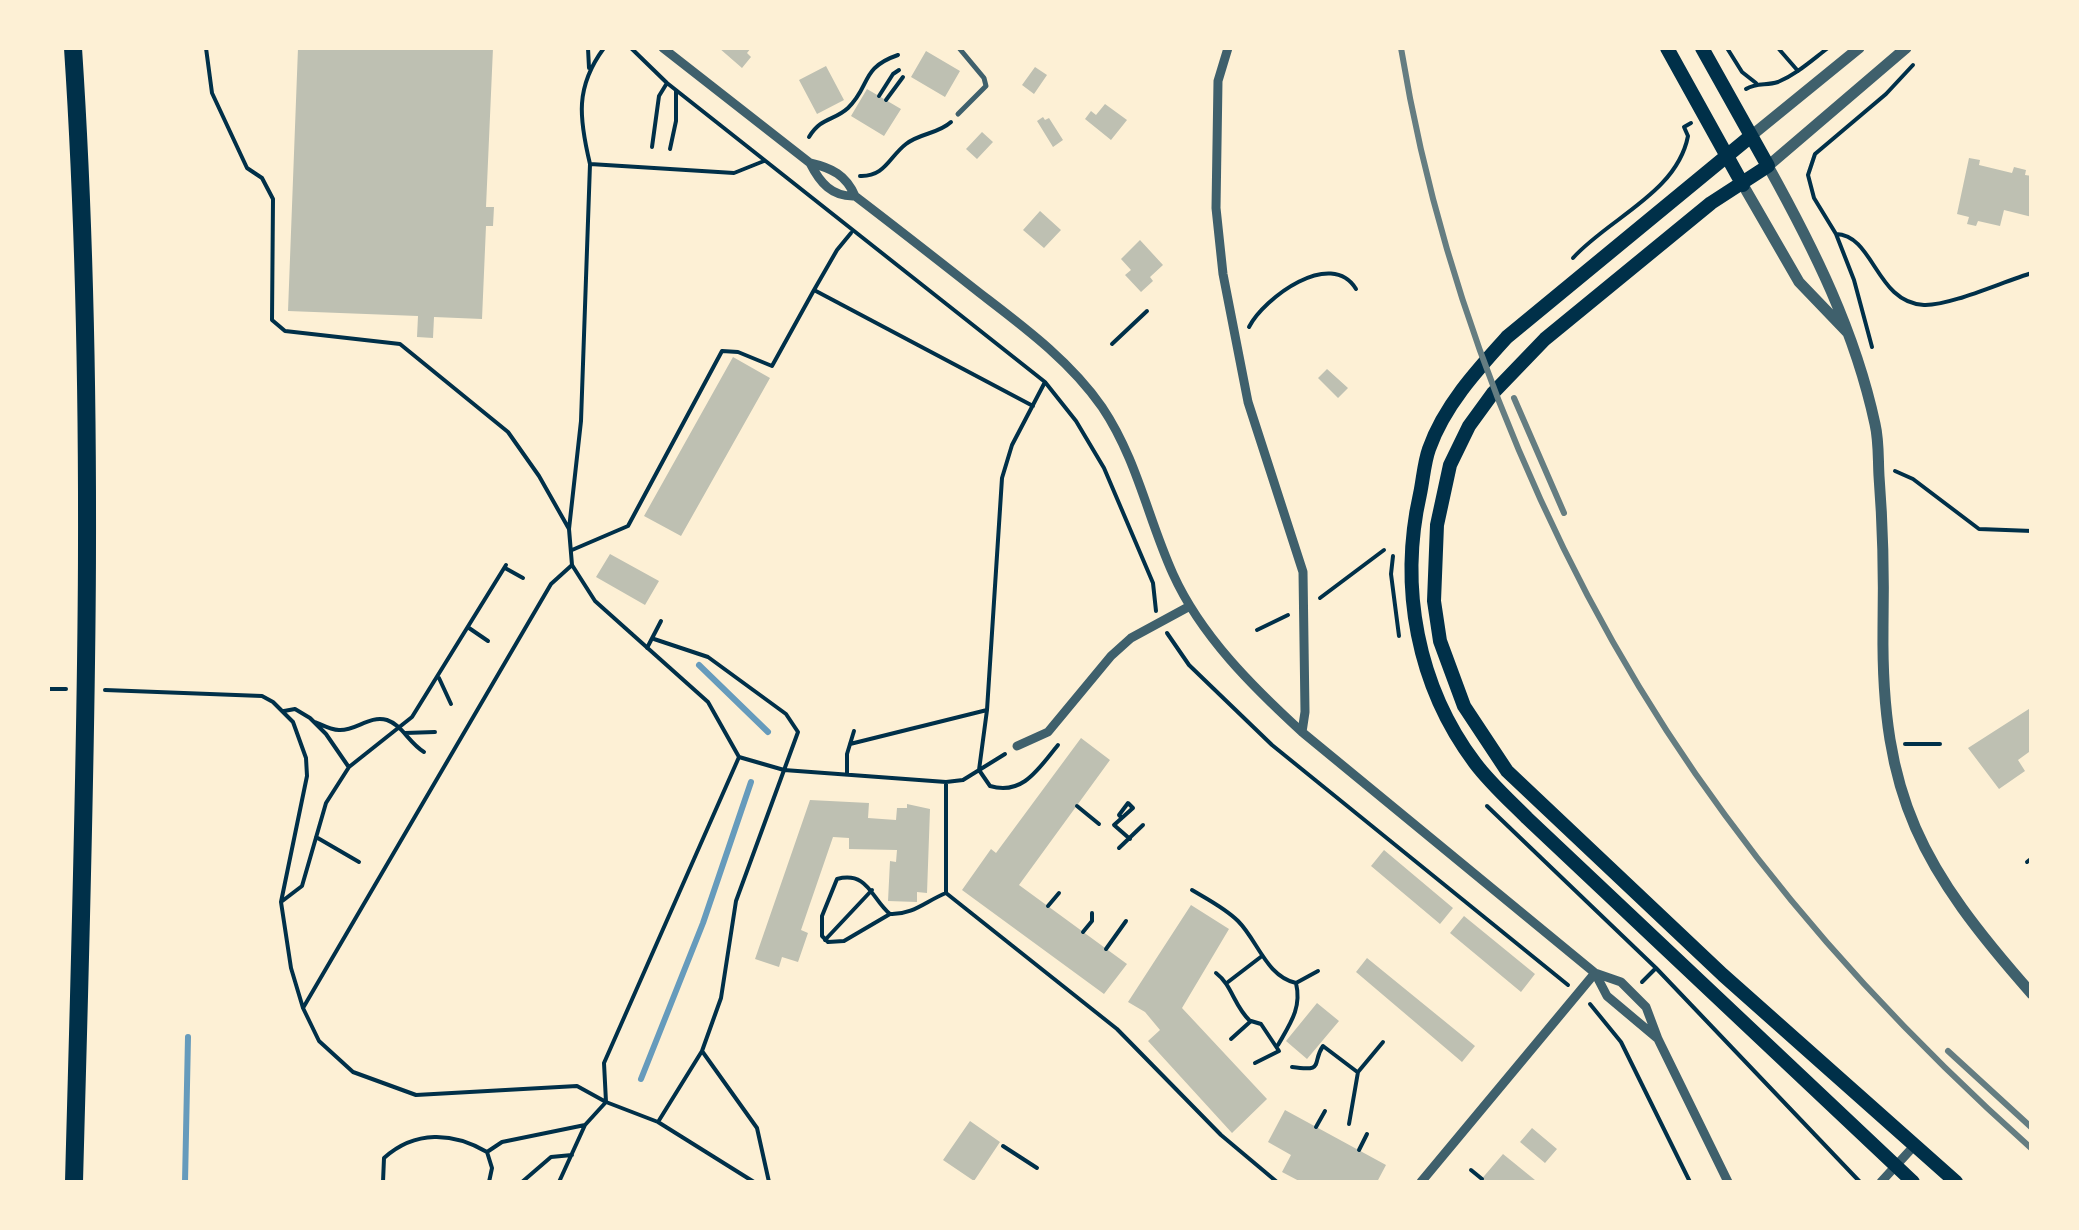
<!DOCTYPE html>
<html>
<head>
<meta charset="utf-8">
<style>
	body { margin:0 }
	#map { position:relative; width:2079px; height:1230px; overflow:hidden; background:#fdf0d5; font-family:"Space Grotesk",sans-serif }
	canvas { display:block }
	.frame { position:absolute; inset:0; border:50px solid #fdf0d5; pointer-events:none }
</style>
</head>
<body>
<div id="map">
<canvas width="2079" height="1230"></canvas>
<div class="frame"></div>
</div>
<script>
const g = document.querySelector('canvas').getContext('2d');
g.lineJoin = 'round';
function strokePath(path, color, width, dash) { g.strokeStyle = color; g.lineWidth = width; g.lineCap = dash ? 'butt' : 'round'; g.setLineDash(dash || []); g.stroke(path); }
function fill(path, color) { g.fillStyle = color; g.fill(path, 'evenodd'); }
strokePath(new Path2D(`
	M 699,665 L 768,732
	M 641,1079 L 703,923 L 751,782
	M 185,1182 L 188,1037`), '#669bbc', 6);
fill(new Path2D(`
	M 298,48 L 493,48 L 486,207 L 494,207 L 493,226 L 486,226 L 482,319 L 434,317 L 433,338 L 417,337 L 418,316 L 288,311 Z
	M 719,48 L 751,48 L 747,53 L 751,57 L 742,68 Z
	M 926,51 L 960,71 L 945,97 L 911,77 Z
	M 826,66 L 844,100 L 817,114 L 799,80 Z
	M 1035,67 L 1047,75 L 1034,94 L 1022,85 Z
	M 867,89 L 901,109 L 884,136 L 851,116 Z
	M 1105,104 L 1127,120 L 1111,140 L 1085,119 L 1091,111 L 1096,115 Z
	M 1043,117 L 1045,120 L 1049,118 L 1063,140 L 1053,147 L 1037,121 Z
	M 982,132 L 993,142 L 977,159 L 966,149 Z
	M 1969,158 L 1980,160 L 1979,165 L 2012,173 L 2014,167 L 2026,170 L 2025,175 L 2032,176 L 2032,217 L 2004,210 L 2000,226 L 1978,221 L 1976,226 L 1967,224 L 1969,217 L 1957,214 Z
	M 1040,211 L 1061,230 L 1044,248 L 1023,230 Z
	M 1140,240 L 1163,265 L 1150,277 L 1153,281 L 1141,292 L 1125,275 L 1131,270 L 1121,259 Z
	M 733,357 L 770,378 L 681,536 L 644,516 Z
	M 1327,369 L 1348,388 L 1338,398 L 1318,378 Z
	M 610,554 L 659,581 L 645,605 L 596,577 Z
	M 2032,707 L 2032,756 L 2029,752 L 2018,760 L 2025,771 L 1999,789 L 1968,748 Z
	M 1081,738 L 1110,760 L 1019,885 L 1127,964 L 1104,994 L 962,890 L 991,849 L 996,853 Z
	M 810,800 L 869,803 L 868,818 L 896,820 L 897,808 L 907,808 L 907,804 L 930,809 L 927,893 L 917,892 L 917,902 L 888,901 L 890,861 L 896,862 L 897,850 L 849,849 L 849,838 L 833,837 L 801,930 L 808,933 L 798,962 L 782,957 L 779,967 L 755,959 Z
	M 1384,850 L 1453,908 L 1440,924 L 1371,866 Z
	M 1191,905 L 1229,929 L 1182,1008 L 1267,1099 L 1232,1133 L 1148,1041 L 1160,1030 L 1145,1012 L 1128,1002 Z
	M 1464,916 L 1535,974 L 1521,992 L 1450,933 Z
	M 1367,958 L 1475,1046 L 1462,1062 L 1356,972 Z
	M 1317,1003 L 1339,1021 L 1307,1059 L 1286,1041 Z
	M 1285,1110 L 1386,1165 L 1377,1182 L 1301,1182 L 1282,1172 L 1291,1155 L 1268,1142 Z
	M 970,1121 L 1000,1142 L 974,1181 L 943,1160 Z
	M 1532,1128 L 1557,1149 L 1545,1163 L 1520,1142 Z
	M 1503,1154 L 1535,1180 L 1532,1182 L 1479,1182 Z`), '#bec0b2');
strokePath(new Path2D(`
	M 206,48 L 212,93 L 247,168 L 262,178 L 273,199 L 272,320 L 285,331 L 400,344 L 508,432 L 539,476 L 569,529
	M 588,48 L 589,68
	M 604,48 C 575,87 579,118 590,164 L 734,173 L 764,161
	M 631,48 L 667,83 L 1045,382 L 1076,421 L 1104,468 L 1153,583 L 1156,611
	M 1727,48 L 1742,72 L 1756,83
	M 1778,48 L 1798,71
	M 1746,89 C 1757,82 1766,86 1778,82 C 1797,74 1812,60 1828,48
	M 879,96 L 893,74 L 899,70
	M 886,100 L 903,77
	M 809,137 C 821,117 834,121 848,108 C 871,86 860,68 898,55
	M 652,147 L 659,96 L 667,83
	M 670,149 L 676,121 L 676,91
	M 590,164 L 581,421 L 569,529 L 572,565 L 595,601 L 708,702 L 739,757 L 784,770 L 946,782 L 963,780 L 1005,754
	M 860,176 C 885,177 889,157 906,144 C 920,133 938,134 951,122
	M 851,233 L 837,250 L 814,290 L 1033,406
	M 1836,234 C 1874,235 1876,303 1924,305 C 1950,306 2004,281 2032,273
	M 1573,258 C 1609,218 1677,193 1688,136 L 1684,127 L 1691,123
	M 1249,327 C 1264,298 1331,248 1356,289
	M 1112,344 L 1147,311
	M 1872,347 L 1854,280 L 1836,234 L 1814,198 L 1808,175 L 1815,154 L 1886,94 L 1913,65
	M 1045,382 L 1012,445 L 1002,478 L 987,710 L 979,770 L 990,786 C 1023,796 1039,768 1058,745
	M 1895,471 L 1913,479 L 1979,529 L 2032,531
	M 572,550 L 628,526 L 722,351 L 738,352 L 772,366 L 814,290
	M 1393,556 L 1391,574 L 1399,636
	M 505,568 L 523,578
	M 1320,598 L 1384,550
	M 469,628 L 488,641
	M 1257,630 L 1288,615
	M 1167,633 L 1189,665 L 1272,745 L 1568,985
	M 654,639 L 708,657 L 786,714 L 798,732 L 736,901 L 721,998 L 702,1051 L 757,1128 L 769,1182
	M 647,648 L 661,621
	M 439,678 L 451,704
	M 48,689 L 66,689
	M 105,690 L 262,696 L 273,702 L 293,722 L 306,758 L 307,776 L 281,902 L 291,968 L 303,1008 L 319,1041 L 353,1072 L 416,1095 L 577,1086 L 606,1102 L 658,1122 L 754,1182
	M 284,711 L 295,709 L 310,718 L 326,734 L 348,766
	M 315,722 C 322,725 331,730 339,730 C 356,731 369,715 387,720 C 402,725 409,743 424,752
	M 405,733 L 435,732
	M 850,744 L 987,710
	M 1905,744 L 1940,744
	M 847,773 L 847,754 L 854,731
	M 946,782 L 946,893 L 1117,1029 L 1221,1135 L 1277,1182
	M 1077,806 L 1099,824
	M 1487,806 L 1656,968 L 1860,1182
	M 1121,817 L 1119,815 L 1128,803 L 1133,808 L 1114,825 L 1130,839
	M 316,837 L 359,862
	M 1119,848 L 1143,825
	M 2027,862 L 2032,858
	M 1192,890 C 1207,899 1225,908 1238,921 C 1258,941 1266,976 1296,983 L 1318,971
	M 281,902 L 302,886 L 326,803 L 349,767 L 412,717 L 506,565
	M 1048,906 L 1059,893
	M 890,914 L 844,941 L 828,942 L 822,936 L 822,916 L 837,879 C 868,871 871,898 890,914 C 913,915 926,901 946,893
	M 1083,932 L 1092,921 L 1092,913
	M 825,940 L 872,890
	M 1106,949 L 1126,921
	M 1216,973 C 1232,985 1234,1006 1250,1021
	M 1228,982 L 1262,956
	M 1642,982 L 1656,968
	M 1590,1004 L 1621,1042 L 1690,1182
	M 303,1008 L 551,584 L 572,565
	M 1231,1039 L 1251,1021 L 1261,1024 L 1279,1051 L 1255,1063
	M 1278,1045 C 1290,1024 1302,1008 1296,983
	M 1292,1067 C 1326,1072 1311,1063 1323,1046 L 1356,1071
	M 658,1122 L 702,1051
	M 1349,1124 L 1358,1072 L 1383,1042
	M 1316,1127 L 1325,1111
	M 1003,1146 L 1037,1168
	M 1359,1150 L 1367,1134
	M 487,1152 L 502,1142 L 585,1125 L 606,1102 L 604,1063 L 739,757
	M 1471,1170 L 1482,1179
	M 383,1182 L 384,1158 C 415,1130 453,1132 487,1152 L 492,1168 L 489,1182
	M 522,1182 L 551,1157 L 572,1155
	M 559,1182 L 585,1125`), '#003049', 4);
strokePath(new Path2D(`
	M 958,114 L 986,86 L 984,78 L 959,48`), '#3f606c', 5);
strokePath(new Path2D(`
	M 663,48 L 810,163 C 832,168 846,175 855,196 C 897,228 939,261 981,294 C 1024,327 1070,361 1102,407 C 1137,459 1148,519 1173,574 C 1201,636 1253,687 1302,732 L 1595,973 L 1621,982 L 1646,1007 L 1658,1039 L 1728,1182
	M 1228,48 L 1218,81 L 1216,208 L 1223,274 L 1248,402 L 1303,572 L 1305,712 L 1302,732
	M 810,163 C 820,183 832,197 855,196
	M 1017,746 L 1048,732 L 1111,656 L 1131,638 L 1190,606
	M 1595,973 L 1607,996 L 1657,1038
	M 1421,1182 L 1595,973
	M 1881,1182 L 1914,1146`), '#3f606c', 9);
strokePath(new Path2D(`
	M 1906,48 L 1768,166 C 1814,249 1855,331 1875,424 C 1879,441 1878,459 1879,476 C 1883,527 1884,577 1883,628 C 1881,798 1922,869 2032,994
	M 1751,136 L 1859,48
	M 1743,185 L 1799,282 L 1847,332`), '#3f606c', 11);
strokePath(new Path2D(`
	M 1667,48 L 1743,185
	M 1702,48 L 1768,166 L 1711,203 L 1545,339 L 1493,393 L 1469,426 L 1450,465 L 1437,525 L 1434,601 L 1440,641 L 1464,706 L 1507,771 L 1723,975 L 1956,1182
	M 1751,136 L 1507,337 C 1477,370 1444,406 1429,449 C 1424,463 1423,480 1420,494 C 1399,587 1417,686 1475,763 C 1490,783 1509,800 1527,818 L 1913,1182`), '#003049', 14);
strokePath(new Path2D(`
	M 73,48 C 98,425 84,805 74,1182`), '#003049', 18);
strokePath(new Path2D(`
	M 1401,48 C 1445,316 1563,596 1725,815 C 1814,937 1919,1048 2032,1149
	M 1514,398 L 1564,513
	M 1948,1051 L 2032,1128`), '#657d81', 6);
</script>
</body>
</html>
